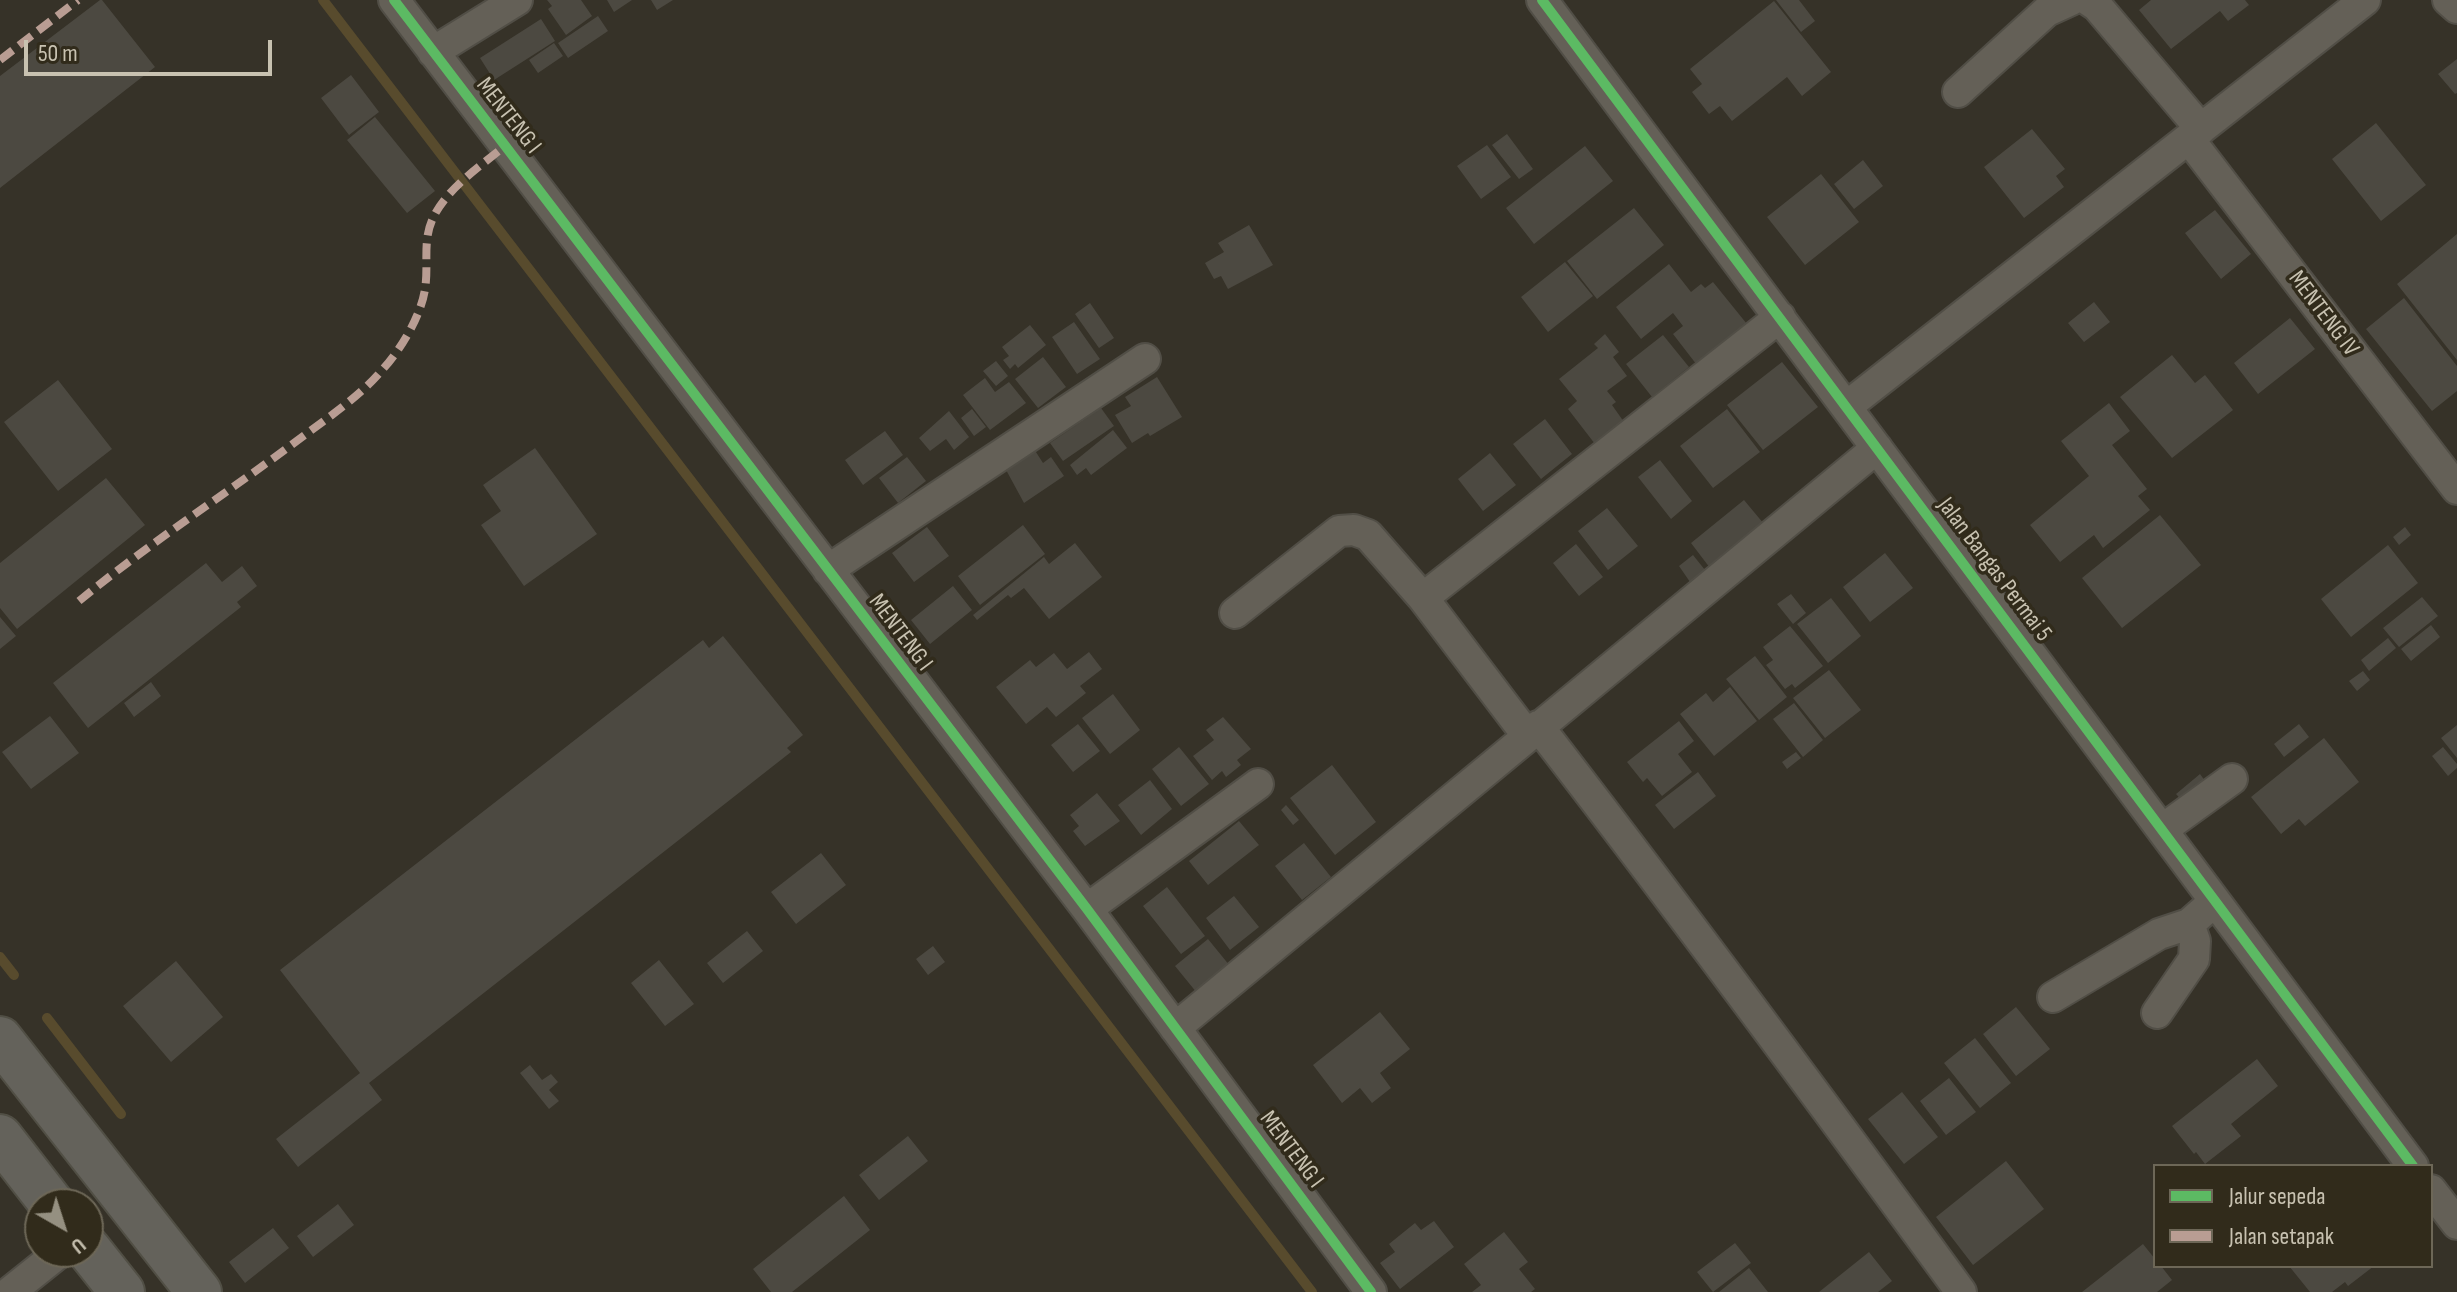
<!DOCTYPE html>
<html>
<head>
<meta charset="utf-8">
<style>
	body { margin:0 }
	#map { position:relative; width:2457px; height:1292px; overflow:hidden; background:#363228; font-family:"Sofia Sans Condensed",sans-serif }
	canvas { display:block }
	.legend { position:absolute; left:2153px; top:1164px; width:280px; height:104px; box-sizing:border-box; background:#312b1b; border:2px solid #6d6757; margin:0; padding:10px 14px; list-style:none; font-size:24px; color:#c8c2b1 }
	.legend li { display:flex; align-items:center; gap:16px; height:40px }
	.legend b { width:40px; border:2px solid #6d6757 }
	.north { position:absolute; left:24px; top:1188px; width:80px; height:80px; box-sizing:border-box; background:#312b1b; border:2px solid #6d6757; border-radius:50%; rotate:141deg; font-size:22px; font-weight:700; line-height:32px; text-align:center; color:#c8c2b1 }
	.north::after { content:''; display:block; margin:auto; width:28px; height:36px; background:#959081; clip-path:polygon(50% 0,100% 100%,50% 72%,0 100%) }
	.scale { position:absolute; left:24px; top:40px; width:248px; height:36px; box-sizing:border-box; border:4px solid #c8c2b1; border-top:0; padding-left:10px; font-size:24px; line-height:28px; white-space:nowrap; color:#c8c2b1; -webkit-text-stroke:6px #312b1b; paint-order:stroke }
</style>
</head>
<body>
<div id="map">
<canvas width="2457" height="1292"></canvas>
<ul class="legend">
<li><b style="height:10px;background:#5cba63"></b>Jalur sepeda</li>
<li><b style="height:10px;background:#b99d93"></b>Jalan setapak</li>
</ul>
<div class="north">U</div>
<div class="scale">50 m</div>
</div>
<script>
const g = document.querySelector('canvas').getContext('2d');
g.lineJoin = 'round';
function strokePath(path, color, width, dash) { g.strokeStyle = color; g.lineWidth = width; g.lineCap = dash ? 'butt' : 'round'; g.setLineDash(dash || []); g.stroke(path); }
function fill(path, color) { g.fillStyle = color; g.fill(path, 'evenodd'); }
function label(font, color, halo, rows, align = 'center') {
  g.font = font + ' "Sofia Sans Condensed",sans-serif'; g.lineWidth = 7; g.setLineDash([]); g.textBaseline = 'middle'; g.strokeStyle = halo; g.fillStyle = color; for (const [text, x, y, turn = 0] of rows) {
    g.save(); g.translate(x, y); g.rotate((+turn || 0) * Math.PI / 180); g.textAlign = isNaN(turn) ? turn : align; if (halo) g.strokeText(text, 0, 0); g.fillText(text, 0, 0); g.restore();
  }
}
strokePath(new Path2D(`
	M 323,0 L 1312,1292
	M 0,957 L 14,975
	M 47,1018 L 121,1114`), '#584b2d', 10);
fill(new Path2D(`
	M 100,0 L 102,0 L 155,67 L 0,188 L 0,76 Z
	M 547,0 L 581,0 L 592,16 L 566,35 L 548,9 L 552,6 Z
	M 607,0 L 632,0 L 614,12 Z
	M 651,0 L 673,0 L 657,10 Z
	M 1776,0 L 1799,0 L 1815,21 L 1801,32 Z
	M 2151,0 L 2245,0 L 2249,5 L 2228,21 L 2220,11 L 2171,49 L 2139,10 Z
	M 1774,1 L 1831,72 L 1802,96 L 1787,77 L 1732,121 L 1720,106 L 1709,114 L 1692,92 L 1702,84 L 1690,69 Z
	M 598,16 L 608,31 L 568,58 L 558,43 Z
	M 541,19 L 555,41 L 494,80 L 480,58 Z
	M 554,43 L 563,56 L 538,73 L 529,60 Z
	M 2457,59 L 2457,93 L 2455,94 L 2438,74 Z
	M 351,75 L 379,112 L 349,135 L 321,98 Z
	M 375,117 L 435,191 L 407,213 L 347,140 Z
	M 2376,123 L 2426,185 L 2381,221 L 2332,159 Z
	M 2032,129 L 2065,169 L 2056,176 L 2064,187 L 2024,218 L 1984,167 Z
	M 1507,134 L 1533,169 L 1519,179 L 1492,145 Z
	M 1487,145 L 1511,177 L 1481,199 L 1457,166 Z
	M 1585,146 L 1613,181 L 1534,244 L 1506,208 Z
	M 1863,160 L 1883,186 L 1854,209 L 1834,184 Z
	M 1821,174 L 1859,222 L 1805,265 L 1767,217 Z
	M 1634,208 L 1664,245 L 1597,299 L 1567,261 Z
	M 2215,210 L 2251,254 L 2221,279 L 2185,233 Z
	M 1249,225 L 1273,265 L 1228,289 L 1221,276 L 1214,279 L 1205,263 L 1224,252 L 1218,243 Z
	M 2457,234 L 2457,360 L 2397,284 Z
	M 1565,262 L 1593,296 L 1548,332 L 1521,297 Z
	M 1669,264 L 1691,292 L 1701,284 L 1705,288 L 1713,282 L 1751,329 L 1700,369 L 1673,334 L 1683,326 L 1673,313 L 1641,339 L 1616,307 Z
	M 2404,298 L 2457,366 L 2457,391 L 2432,411 L 2366,329 Z
	M 2094,302 L 2110,322 L 2084,342 L 2068,323 Z
	M 1090,303 L 1114,338 L 1099,348 L 1075,314 Z
	M 2290,318 L 2315,349 L 2258,394 L 2234,363 Z
	M 1074,322 L 1100,359 L 1077,374 L 1052,337 Z
	M 1030,325 L 1046,345 L 1018,368 L 1015,364 L 1010,369 L 1003,360 L 1009,356 L 1002,347 Z
	M 1605,334 L 1619,352 L 1613,357 L 1627,376 L 1607,391 L 1616,402 L 1612,405 L 1624,422 L 1595,444 L 1568,409 L 1577,401 L 1559,379 L 1598,348 L 1594,344 Z
	M 1663,335 L 1689,367 L 1652,397 L 1626,364 Z
	M 2172,355 L 2195,383 L 2205,375 L 2233,410 L 2172,458 L 2120,397 Z
	M 1043,357 L 1066,387 L 1038,408 L 1015,379 Z
	M 996,361 L 1008,376 L 996,386 L 983,371 Z
	M 1782,362 L 1818,407 L 1763,450 L 1727,405 Z
	M 1157,377 L 1182,417 L 1150,436 L 1148,433 L 1132,443 L 1115,415 L 1131,406 L 1125,397 Z
	M 985,378 L 995,392 L 1009,382 L 1026,403 L 990,430 L 963,395 Z
	M 58,380 L 112,449 L 58,491 L 4,422 Z
	M 2109,403 L 2130,431 L 2112,445 L 2147,489 L 2138,496 L 2150,510 L 2103,548 L 2094,535 L 2060,562 L 2030,525 L 2089,476 L 2061,441 Z
	M 1101,408 L 1114,426 L 1063,461 L 1050,443 Z
	M 972,409 L 986,427 L 974,436 L 961,418 Z
	M 1727,409 L 1760,452 L 1713,488 L 1680,446 Z
	M 949,411 L 969,437 L 954,450 L 946,439 L 930,451 L 919,438 Z
	M 1545,419 L 1572,454 L 1541,479 L 1513,444 Z
	M 1113,430 L 1127,448 L 1091,475 L 1086,468 L 1077,475 L 1070,465 Z
	M 885,431 L 903,455 L 863,485 L 845,460 Z
	M 535,448 L 597,534 L 524,586 L 481,525 L 501,511 L 483,485 Z
	M 1034,449 L 1043,463 L 1051,457 L 1064,476 L 1024,503 L 1005,468 Z
	M 1490,453 L 1516,485 L 1483,511 L 1458,479 Z
	M 907,457 L 926,481 L 898,503 L 879,478 Z
	M 1660,460 L 1692,501 L 1671,519 L 1638,477 Z
	M 106,478 L 145,525 L 17,629 L 0,608 L 0,563 Z
	M 1744,500 L 1764,524 L 1710,568 L 1691,543 Z
	M 1607,508 L 1638,546 L 1608,570 L 1578,531 Z
	M 2160,515 L 2201,565 L 2122,628 L 2082,578 Z
	M 1023,525 L 1045,554 L 980,605 L 958,576 Z
	M 927,527 L 949,556 L 914,582 L 892,553 Z
	M 2405,527 L 2411,535 L 2399,545 L 2393,537 Z
	M 1075,543 L 1102,577 L 1049,619 L 1024,588 L 1011,598 L 1008,595 L 977,620 L 973,615 L 1044,557 L 1049,564 Z
	M 1576,544 L 1603,577 L 1579,596 L 1553,563 Z
	M 2388,545 L 2418,583 L 2351,637 L 2321,599 Z
	M 1885,553 L 1913,588 L 1870,622 L 1843,587 Z
	M 1693,555 L 1705,570 L 1690,582 L 1679,566 Z
	M 206,563 L 222,582 L 242,566 L 257,586 L 237,602 L 241,607 L 88,728 L 53,683 Z
	M 953,586 L 972,610 L 930,644 L 911,620 Z
	M 1791,594 L 1806,613 L 1793,624 L 1777,604 Z
	M 2422,597 L 2438,616 L 2399,647 L 2383,628 Z
	M 1831,598 L 1861,636 L 1828,663 L 1797,624 Z
	M 0,617 L 16,636 L 0,649 Z
	M 2431,625 L 2440,637 L 2411,661 L 2401,649 Z
	M 1790,626 L 1823,666 L 1795,688 L 1792,684 L 1785,689 L 1766,665 L 1773,660 L 1763,647 Z
	M 723,636 L 803,735 L 787,748 L 791,752 L 369,1083 L 382,1100 L 298,1167 L 276,1139 L 360,1073 L 280,970 L 703,640 L 709,648 Z
	M 2388,638 L 2396,648 L 2369,671 L 2361,660 Z
	M 1089,652 L 1102,669 L 1080,686 L 1086,693 L 1056,717 L 1047,707 L 1026,724 L 996,687 L 1030,660 L 1036,667 L 1054,653 L 1067,669 Z
	M 1755,656 L 1787,697 L 1759,720 L 1726,679 Z
	M 1829,670 L 1861,710 L 1825,738 L 1793,698 Z
	M 2363,671 L 2370,680 L 2357,691 L 2349,681 Z
	M 151,682 L 161,696 L 134,717 L 124,703 Z
	M 1730,687 L 1757,721 L 1714,756 L 1680,714 L 1706,693 L 1713,702 Z
	M 1113,694 L 1140,730 L 1110,754 L 1082,718 Z
	M 1794,703 L 1823,740 L 1803,757 L 1773,719 Z
	M 50,716 L 79,753 L 31,789 L 2,752 Z
	M 1223,717 L 1251,749 L 1237,760 L 1241,765 L 1226,777 L 1222,771 L 1212,780 L 1193,756 L 1214,740 L 1206,730 Z
	M 1679,721 L 1694,741 L 1678,754 L 1692,772 L 1662,796 L 1647,778 L 1643,782 L 1627,762 Z
	M 1078,724 L 1100,751 L 1073,772 L 1051,745 Z
	M 2299,724 L 2309,737 L 2284,757 L 2274,744 Z
	M 2457,725 L 2457,758 L 2441,738 Z
	M 2324,738 L 2359,782 L 2305,826 L 2299,819 L 2281,834 L 2251,797 Z
	M 1179,747 L 1209,784 L 1181,806 L 1152,769 Z
	M 2443,747 L 2457,764 L 2457,768 L 2448,776 L 2432,756 Z
	M 1796,752 L 1801,758 L 1787,769 L 1782,762 Z
	M 1332,765 L 1376,822 L 1335,855 L 1290,798 Z
	M 1698,772 L 1716,796 L 1674,829 L 1655,805 Z
	M 2200,774 L 2208,785 L 2185,804 L 2176,794 Z
	M 1150,780 L 1172,809 L 1141,835 L 1118,805 Z
	M 1097,793 L 1120,821 L 1085,846 L 1073,831 L 1079,826 L 1070,815 Z
	M 1286,805 L 1299,820 L 1293,825 L 1281,810 Z
	M 1239,821 L 1259,845 L 1208,885 L 1189,861 Z
	M 1304,843 L 1331,877 L 1302,900 L 1275,866 Z
	M 821,853 L 846,885 L 796,924 L 771,892 Z
	M 1167,887 L 1205,936 L 1181,954 L 1143,906 Z
	M 1234,896 L 1259,927 L 1230,950 L 1206,918 Z
	M 747,931 L 763,951 L 723,983 L 707,963 Z
	M 1208,939 L 1230,966 L 1197,993 L 1175,966 Z
	M 933,946 L 945,962 L 928,975 L 916,959 Z
	M 659,960 L 694,1004 L 665,1026 L 631,983 Z
	M 176,961 L 223,1017 L 171,1062 L 123,1006 Z
	M 2016,1007 L 2050,1049 L 2016,1076 L 1983,1034 Z
	M 1380,1012 L 1410,1049 L 1380,1073 L 1391,1088 L 1372,1103 L 1360,1088 L 1342,1103 L 1313,1065 Z
	M 1975,1038 L 2011,1083 L 1980,1108 L 1944,1063 Z
	M 2257,1059 L 2278,1086 L 2231,1124 L 2241,1136 L 2205,1164 L 2196,1152 L 2194,1154 L 2172,1126 Z
	M 530,1065 L 542,1080 L 551,1074 L 558,1082 L 549,1090 L 559,1101 L 549,1109 L 520,1073 Z
	M 1949,1078 L 1976,1112 L 1946,1135 L 1920,1101 Z
	M 1902,1092 L 1938,1137 L 1904,1164 L 1868,1119 Z
	M 908,1136 L 928,1161 L 879,1200 L 859,1175 Z
	M 2006,1161 L 2044,1209 L 1973,1265 L 1936,1217 Z
	M 844,1196 L 870,1230 L 792,1292 L 771,1292 L 753,1269 Z
	M 338,1204 L 354,1225 L 313,1257 L 297,1236 Z
	M 1434,1221 L 1454,1247 L 1400,1289 L 1380,1263 L 1395,1252 L 1389,1244 L 1415,1223 L 1421,1230 Z
	M 273,1228 L 289,1248 L 245,1283 L 229,1262 Z
	M 1504,1232 L 1528,1262 L 1519,1269 L 1535,1289 L 1531,1292 L 1472,1292 L 1481,1285 L 1464,1264 Z
	M 1735,1243 L 1751,1263 L 1713,1292 L 1697,1272 Z
	M 2143,1244 L 2155,1259 L 2155,1266 L 2161,1266 L 2172,1280 L 2157,1292 L 2082,1292 Z
	M 1869,1252 L 1892,1281 L 1878,1292 L 1819,1292 Z
	M 2289,1266 L 2374,1266 L 2348,1286 L 2345,1282 L 2332,1292 L 2310,1292 Z
	M 1749,1268 L 1768,1292 L 1719,1292 Z`), '#4c4941');
const minor = new Path2D(`
	M 394,0 L 1087,909 L 1371,1292
	M 1542,0 L 2413,1166
	M 2088,0 L 2097,6 L 2201,129
	M 2448,0 L 2457,8
	M 433,52 L 517,0
	M 1958,92 L 2047,11 L 2071,0
	M 2189,139 L 2457,489
	M 1846,407 L 2365,0
	M 828,570 L 1145,359
	M 1423,598 L 1780,317
	M 1235,613 L 1339,531 L 1354,530 L 1368,535 L 1423,598 L 1527,735
	M 1538,726 C 1682,912 1822,1102 1961,1292
	M 2163,829 L 2232,779
	M 1087,909 L 1258,784
	M 2053,997 L 2159,934 L 2189,924 L 2214,902
	M 2157,1013 L 2194,959 L 2195,941 L 2189,924
	M 1175,1028 L 1877,448
	M 2431,1190 L 2457,1224
	M 10,1292 L 60,1252`);
const trunk = new Path2D(`
	M 0,1039 L 199,1292
	M 0,1137 L 52,1204
	M 88,1249 L 122,1292`);
strokePath(minor, '#514e46', 34);
strokePath(trunk, '#514f45', 48);
strokePath(minor, '#646057', 30);
strokePath(trunk, '#64625b', 44);
strokePath(new Path2D(`
	M 0,60 L 78,0
	M 79,601 C 148,544 223,496 294,443 C 324,420 359,398 383,369 C 401,349 421,316 425,289 C 429,265 422,241 433,218 C 447,188 481,166 506,145`), '#b99d93', 8, [16, 8]);
strokePath(new Path2D(`
	M 394,0 L 1087,909 L 1371,1292
	M 1542,0 L 2413,1166`), '#5cba63', 10);
label('24px', '#c8c2b1', '#312b1b', [
	["MENTENG I",508,116,52],
	["MENTENG IV",2323,314,53],
	["Jalan Bangas Permai 5",1994,570,53],
	["MENTENG I",900,633,53],
	["MENTENG I",1291,1150,53]
]);
</script>
</body>
</html>
